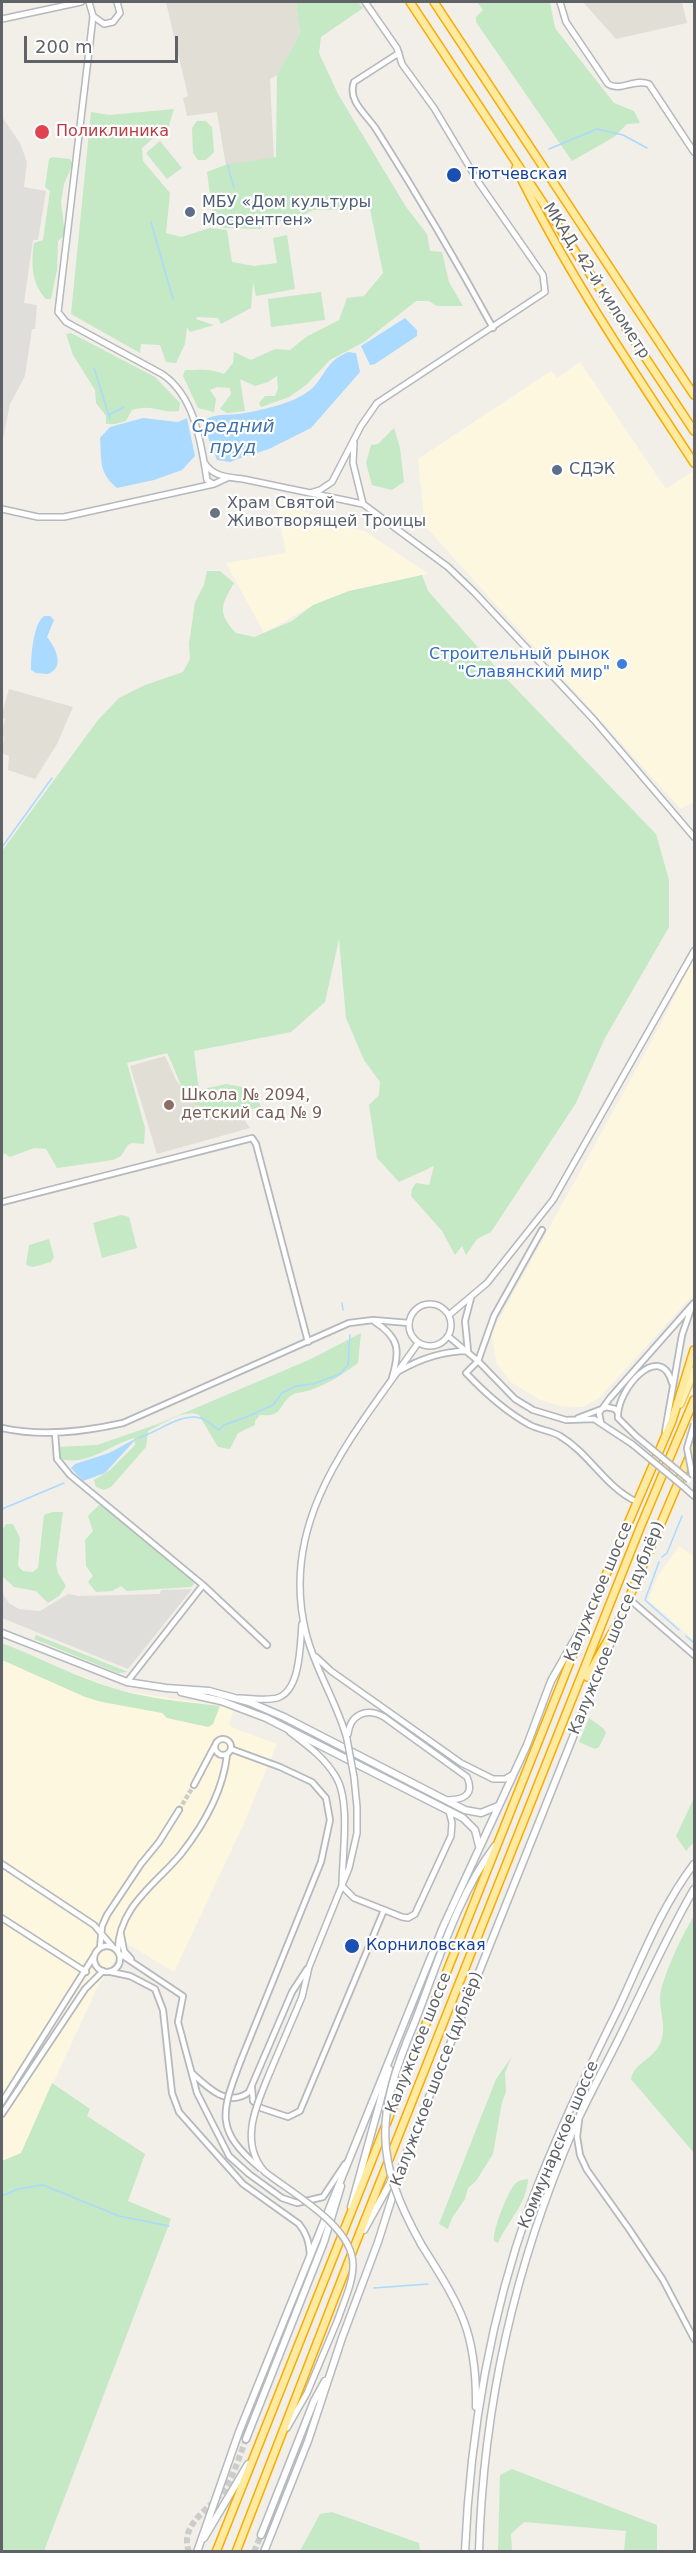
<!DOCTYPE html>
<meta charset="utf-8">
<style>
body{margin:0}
#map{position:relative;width:696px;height:2553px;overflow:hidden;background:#f1efe8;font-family:"DejaVu Sans",sans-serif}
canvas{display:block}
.frame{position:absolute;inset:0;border:3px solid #5f6368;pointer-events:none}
.scale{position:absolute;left:24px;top:36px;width:154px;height:27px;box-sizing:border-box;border:3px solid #5f6368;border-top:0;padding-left:8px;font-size:18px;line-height:21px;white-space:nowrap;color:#5f6368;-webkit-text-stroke:4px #fff;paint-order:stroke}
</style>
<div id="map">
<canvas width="696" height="2553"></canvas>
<div class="frame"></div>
<div class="scale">200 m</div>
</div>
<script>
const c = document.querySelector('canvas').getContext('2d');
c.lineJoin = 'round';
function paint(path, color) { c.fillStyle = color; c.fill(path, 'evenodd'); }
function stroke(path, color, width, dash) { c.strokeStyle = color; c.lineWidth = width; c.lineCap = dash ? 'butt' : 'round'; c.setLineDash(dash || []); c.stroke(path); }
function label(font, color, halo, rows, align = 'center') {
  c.font = font + ' "DejaVu Sans",sans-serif'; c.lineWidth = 4.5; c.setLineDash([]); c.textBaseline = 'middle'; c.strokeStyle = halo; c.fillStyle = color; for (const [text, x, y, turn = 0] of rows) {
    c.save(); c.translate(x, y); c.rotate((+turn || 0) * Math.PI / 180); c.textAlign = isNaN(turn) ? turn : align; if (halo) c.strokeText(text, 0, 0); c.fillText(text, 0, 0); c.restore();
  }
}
paint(new Path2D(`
 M580,362L666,489L693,471L694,473V802L681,809L425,526L418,459L551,371L557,378Z
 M274,493L326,523L365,531L428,574L349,591L313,605L264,633L226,563L286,553Z
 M694,957V1294L599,1398L583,1407L561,1406L540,1400L511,1382L497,1364L491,1334L660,1026Z
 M679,1546L694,1557V1640L648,1600L658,1576Z
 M2,1643L61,1670L77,1674L117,1690L220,1706L234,1710L229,1723L231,1727L277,1744L244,1823L174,1972L126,1943L97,1988L21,2153L2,2161Z`), '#fef7e0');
paint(new Path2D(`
 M2,117L20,143L27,162L24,187L46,191L38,240H33L24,303L37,305L35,329H32L25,376L10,404L2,443Z
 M192,1589L128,1669L2,1618V1593L9,1603L19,1609L40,1611L68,1594L79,1596L160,1594L161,1590Z`), '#e0deda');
paint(new Path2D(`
 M166,2H296L300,34L277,75L270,79L274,159L226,166L217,112L187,116L183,98L188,96Z
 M583,2H682L687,23L616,39Z
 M9,689L73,707L57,744L35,779L8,770L9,756L2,753L4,737L2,736V730L5,719L2,718V713Z
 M165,1056L176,1080L200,1108L224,1119L243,1118L250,1128L157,1154L130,1066Z`), '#e1ded6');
paint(new Path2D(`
 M296,2H358L363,8L321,37L319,53L338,94L406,207L427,234L430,251L442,252L449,282L463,306H437L429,301H416L364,342L330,360L306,385L289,397L261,407L259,403L265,396H275L278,389L277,376L268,382L255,386L240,379L245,411L227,413L220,409L231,394L230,388L217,387L210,390L216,399L214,412L198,408L183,376L185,370C201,370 209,368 224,374L233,363L234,352L251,360L275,349L290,350L306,337L339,320L347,298L364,296L383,273L370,209L313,210L296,219L268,223L261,229L223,228L213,216L207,172L225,165L276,157L277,75L300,34Z
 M477,2H550L555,28L614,103L634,111L640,123L627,124L614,137L572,161L476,22V17L483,10Z
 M174,109L166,135L158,134L142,148L143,161L170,193L166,233L181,237L210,228L227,230L232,262L254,266L277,263L273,238L287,235L295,289L256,296L253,283L251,308L221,324L218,318L197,317L196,319L214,325L190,332L187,327L185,344L176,363L166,362L160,345L141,344L140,353L71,314L91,112L109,115Z
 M197,121H206L212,127L214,152L206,160H198L193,153L192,128Z
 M160,141L182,168L167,179L146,153Z
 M52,157L70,159L73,164L64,184L61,202L65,235L58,241L57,270L51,299H46C31,283 31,263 34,243L43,240L50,191L45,187L49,159Z
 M321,292L325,320L271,327L268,299Z
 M71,333L155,377L180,403L179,411C162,414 152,403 132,410L126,421L115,424H106V416L96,403L95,390L73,355L66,334Z
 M394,428L400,448L404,482L392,490L372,485L366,463L371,445L378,444Z
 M207,571H220L234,583C221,605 217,613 236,633L254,637L292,621L313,605L349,591L422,575L428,591L501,673L656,834L669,880V927L605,1038L576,1103L491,1232L477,1239L466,1255L462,1246L455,1255L442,1231L411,1196L412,1189L416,1183L429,1185L434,1166L399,1182L377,1158L369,1105L379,1095L380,1082L364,1060L346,1018L339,939L325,1002L291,1032L194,1051L199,1090L226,1084L254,1089L261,1107C243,1111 202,1116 190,1099C179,1086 175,1068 167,1053L127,1063L145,1128L144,1144L132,1143L128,1145L121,1156L113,1160L57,1168L46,1149L34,1148L10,1157L4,1153L2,1158V851L98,720L119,698L145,685L183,672L190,659L189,644L195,602L204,585Z
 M121,1215L129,1217L137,1248L102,1258L93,1223Z
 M49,1239L54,1257L51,1262L33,1267L26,1265L29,1245Z
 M361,1333L358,1363C343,1374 330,1383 313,1389C307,1392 299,1392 294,1394C278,1402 285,1418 260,1415L255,1421V1425L238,1433L230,1449L218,1447L199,1415C184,1408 162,1425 148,1431L146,1447L111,1487L104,1490L96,1487L94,1480L109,1471L135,1445L134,1438C110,1445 87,1466 61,1459L57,1447L97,1445L158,1424L311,1359Z
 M99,1505L103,1506L192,1580L194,1584L191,1587L127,1591L121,1586L112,1591L96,1592L88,1582L93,1576L86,1566L85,1540L93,1531L88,1516Z
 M52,1512H63L56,1565L58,1573L66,1586L59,1596L48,1603L36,1591L14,1587L2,1576V1530L6,1524H13L20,1538L18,1566L23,1571L33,1572L38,1568L44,1515Z
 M36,1635L128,1672L118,1673L34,1639Z
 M2,1643C40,1658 76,1677 116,1689C149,1699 186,1702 220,1706L213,1724L208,1727L167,1718L162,1713L102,1702L85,1697L2,1660Z
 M589,1718L604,1729L606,1733L599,1747L595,1749L579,1742Z
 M694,1798V1842L686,1851L676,1836Z
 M694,1916V2153L631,2079C634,2063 652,2060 660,2044C667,2028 660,2014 660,1998C660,1981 684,1931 694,1916Z
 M511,2058L505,2073L506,2092L502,2102L493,2154L476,2181L468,2188L465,2199L452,2218L448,2229L439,2224L496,2079Z
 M52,2083L90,2109L87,2116L145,2154L128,2201L171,2219L44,2551H2V2198L3,2197L2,2161L21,2153Z
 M528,2179C527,2204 507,2222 498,2243L494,2241C492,2231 508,2191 515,2184C518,2180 523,2180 528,2179Z
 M512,2469L657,2525V2551H624L626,2531L524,2522L511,2534L512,2551H498L500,2475Z
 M332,2512L419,2543L420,2551H300L320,2514Z`), '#c5e8c5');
paint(new Path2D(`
 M405,318L417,330V336L375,364L370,365L361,346Z
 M348,352L356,353L360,372L311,428L269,449L241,458L230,462L217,460L206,432L205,421L208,418C220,413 233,416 245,413C262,410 292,403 306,393C325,381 322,363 348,352Z
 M143,418L178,422L187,418L195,456L182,470L154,480L117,488C98,472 102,461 100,438L110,427Z
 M44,616H50L54,620L47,637C55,647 66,667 48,674L36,673L31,670C31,656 33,624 44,616Z
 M137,1438L105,1473L83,1481L71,1468L75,1464L109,1453Z`), '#aadaff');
stroke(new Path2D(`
 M549,149L597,129L623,135L647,148
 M228,165L229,169
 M229,171L234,188
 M151,222L173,299
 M94,368L110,419
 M109,415L124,407
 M2,847L52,778
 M342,1303L343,1310
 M138,1438C157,1433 184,1410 203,1419C210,1422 214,1427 219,1430L224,1425L249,1416L273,1405L282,1393L296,1386L313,1384L340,1374L348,1365L350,1335
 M2,1509L64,1483
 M662,1557L667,1553L682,1516
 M659,1562L645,1600L679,1630
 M686,1636L694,1643
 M2,2196L18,2189L43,2185L119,2216L169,2226
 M374,2288L428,2284`), '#aadaff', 1.5);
stroke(new Path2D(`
 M179,1810L194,1785`), '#ccccc8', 4.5, [4.5, 2]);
stroke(new Path2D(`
 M189,2552C178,2522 214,2508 226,2487C235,2472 240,2455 246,2439
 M254,2552L261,2535`), '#ccccc8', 6, [6, 3]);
const minor = new Path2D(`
 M399,53L354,82C347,101 367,115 376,129C417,194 456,260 493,328
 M2,1202L252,1138L256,1144L308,1342
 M542,1230L494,1316L478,1361L466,1373C485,1393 506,1412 530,1425C540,1430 552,1431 560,1436C590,1454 605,1487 637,1502
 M375,1322C400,1338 400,1351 392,1378
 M448,1336L478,1361L515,1399L533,1410L566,1420L594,1419L632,1444
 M468,1351L465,1321L471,1298
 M399,1371C420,1359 443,1351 468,1351
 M578,1418L607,1407L615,1409L618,1413
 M601,1423L599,1413L610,1398L694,1303
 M2,1428C42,1437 83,1432 123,1423L349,1323L373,1320L409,1323
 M665,1432L682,1335L691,1309
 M55,1433L57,1459L70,1475L203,1585L267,1645
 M636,1436L618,1418C616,1389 661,1340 672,1383
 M685,1488L694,1496
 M628,1598L694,1655
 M127,1682L203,1585
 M215 1747a8 8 0 1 1 16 0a8 8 0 1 1-16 0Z
 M231,1749L280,1767L312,1782L326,1798L330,1820L321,1862L241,2060
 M194,1785L214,1747
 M2,1864L94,1925L112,1946
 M2,1918L86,1972
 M121,1935L124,1951L131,1959
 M94 1959a13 13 0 1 1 26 0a13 13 0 1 1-26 0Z
 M100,1948L102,1926L107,1915L141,1864L159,1842L179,1810
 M118,1951C118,1907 156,1884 181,1854C203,1826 223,1791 227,1755
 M120,1954L183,1996L178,2022L197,2093L229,2156L249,2174L282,2198L297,2203L323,2197L345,2164
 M111,1972L130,1976L155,1989L163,2010L172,2093L179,2112L243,2184L299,2224C307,2234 309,2242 310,2255
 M193,2074C208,2088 228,2108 249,2092L292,1992L307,1969
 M252,2088L253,2101L261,2108L288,2117L300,2111L384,1910
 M2,2102L94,1956
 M2,2114L85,1989L103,1971
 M579,2120L577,2137L580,2155L587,2170L629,2229L663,2280L694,2339`);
const tertiary = new Path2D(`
 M89,2L93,16L91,34L58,312L66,322L162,374C195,396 201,443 207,480L213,484
 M560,2L566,22L608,84C620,92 635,78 649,84L694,152
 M93,16L104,24L113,22L120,13L117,2
 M2,19L81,2
 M354,443L353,463L363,504
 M204,462C213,477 227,477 243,479L363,504L448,567L474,592L594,720L694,837
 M310,493L320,490L332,482L361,426L377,403L545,292L543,275L479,183L434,108L402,64L397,48L365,2
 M2,509L38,517H64L214,484L227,478
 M409 1325a21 21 0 1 1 42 0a21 21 0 1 1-42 0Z
 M449,1315L487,1283L553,1200L694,951
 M316,1657L331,1671L461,1763L493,1779H505L512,1775
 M239,1698C251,1698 266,1701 277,1698C301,1691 300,1644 302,1624
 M290,1732C307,1745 325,1758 336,1777C351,1802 342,1856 342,1886L354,1898L402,1917L408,1918L415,1914L451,1836L452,1823L449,1811
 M348,1734C350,1715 366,1707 384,1717L467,1777C475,1795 463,1800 447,1800
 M347,1739C337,1702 315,1670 306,1633C277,1517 357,1431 418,1343
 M270,2072L302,1997L309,1967L349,1868L357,1833V1807L354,1777
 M287,2428L307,2393L338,2319`);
const secondary = new Path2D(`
 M2,1633L127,1682L166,1688L209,1691L249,1702L284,1717L465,1810L481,1813L498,1806
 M181,1692L221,1701L266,1718L463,1818L475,1830L479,1846
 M414,2024C437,1966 457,1896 495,1846
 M351,2207L389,2069
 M364,2230L394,2176
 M421,2244C460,2306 477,2331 476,2407
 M246,2439L324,2242L341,2186
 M261,2535L314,2401L325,2381
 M204,2538L248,2464
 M197,2552L239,2432L443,1927L527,1745L551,1681L579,1632
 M264,2552L308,2441L342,2338L378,2242L405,2157L613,1637
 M465,2552C470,2435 490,2318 529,2208C554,2140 586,2074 618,2009C641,1960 661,1907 694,1864
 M479,2552C483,2406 516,2262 574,2128C589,2095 607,2063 623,2030C646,1983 668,1934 694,1889`);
const primary = new Path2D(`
 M680,1404L694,1371`);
const trunk = new Path2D(`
 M410,2L694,431
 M434,2L694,395
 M516,168C566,271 631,367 694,463
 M587,1677L620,1619L694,1446
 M216,2552L587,1619L672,1421L694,1350
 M236,2552L355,2245L640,1528L694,1400`);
stroke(minor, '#b5b8bc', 8);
stroke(tertiary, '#b5b8bc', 8);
stroke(secondary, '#b6babf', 9);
stroke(primary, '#f2c960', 10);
stroke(trunk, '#f9ab00', 10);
stroke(minor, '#fff', 4.5);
stroke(tertiary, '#fff', 5);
stroke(secondary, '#fff', 6);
stroke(primary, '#fff2af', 7);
stroke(trunk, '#feeaa1', 7);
const minorBridge = new Path2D(`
 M636,1436L689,1480
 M632,1444L685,1488
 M692,1474L687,1448L694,1424
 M241,2060C221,2113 214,2130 261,2169`);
const tertiaryBridge = new Path2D(`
 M347,1739L354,1777
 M270,2072C257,2104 238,2142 265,2172C293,2194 353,2226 353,2265C353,2283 344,2301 338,2319`);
const secondaryBridge = new Path2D(`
 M414,2024C376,2114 373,2158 421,2244`);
stroke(minorBridge, '#b5b8bc', 8, []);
stroke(tertiaryBridge, '#b5b8bc', 8, []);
stroke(secondaryBridge, '#b6babf', 9, []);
stroke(minorBridge, '#fff', 4.5);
stroke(tertiaryBridge, '#fff', 5);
stroke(secondaryBridge, '#fff', 6);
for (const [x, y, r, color] of [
 [42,132,8,"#e0444e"],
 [454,175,8,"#1a4fb4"],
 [190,212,6,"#5c6f8a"],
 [557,470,6,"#5c6f8a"],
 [215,513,6,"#6b7280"],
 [622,664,6,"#3f7fe0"],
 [169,1105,6,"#8d6e63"],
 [352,1946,8,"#1a4fb4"]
]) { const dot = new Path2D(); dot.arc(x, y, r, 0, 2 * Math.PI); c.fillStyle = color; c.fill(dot); stroke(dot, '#fff', 2); }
label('16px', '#be3a42', '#fff', [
 ["Поликлиника",56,132]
], 'left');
label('16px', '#164399', '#fff', [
 ["Тютчевская",468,175],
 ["Корниловская",366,1946]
], 'left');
label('16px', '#4e5e75', '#fff', [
 ["МБУ «Дом культуры",202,203],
 ["Мосрентген»",202,221],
 ["СДЭК",569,470]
], 'left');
label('16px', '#5f6368', '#fff', [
 ["МКАД, 42-й километр",596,281,57],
 ["Калужское шоссе",599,1592,-67],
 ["Калужское шоссе (дублёр)",617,1628,-68],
 ["Калужское шоссе",419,2043,-68],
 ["Калужское шоссе (дублёр)",437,2079,-69],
 ["Коммунарское шоссе",559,2145,-67]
]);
label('16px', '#5b616d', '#fff', [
 ["Храм Святой",227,504],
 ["Животворящей Троицы",227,522]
], 'left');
label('16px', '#366cbe', '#fff', [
 ["Строительный рынок",610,655],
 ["\"Славянский мир\"",610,673]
], 'right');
label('16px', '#785e54', '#fff', [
 ["Школа № 2094,",181,1096],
 ["детский сад № 9",181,1114]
], 'left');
label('italic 18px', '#4174aa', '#fff', [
 ["Средний",233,427],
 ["пруд",233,448]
]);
</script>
